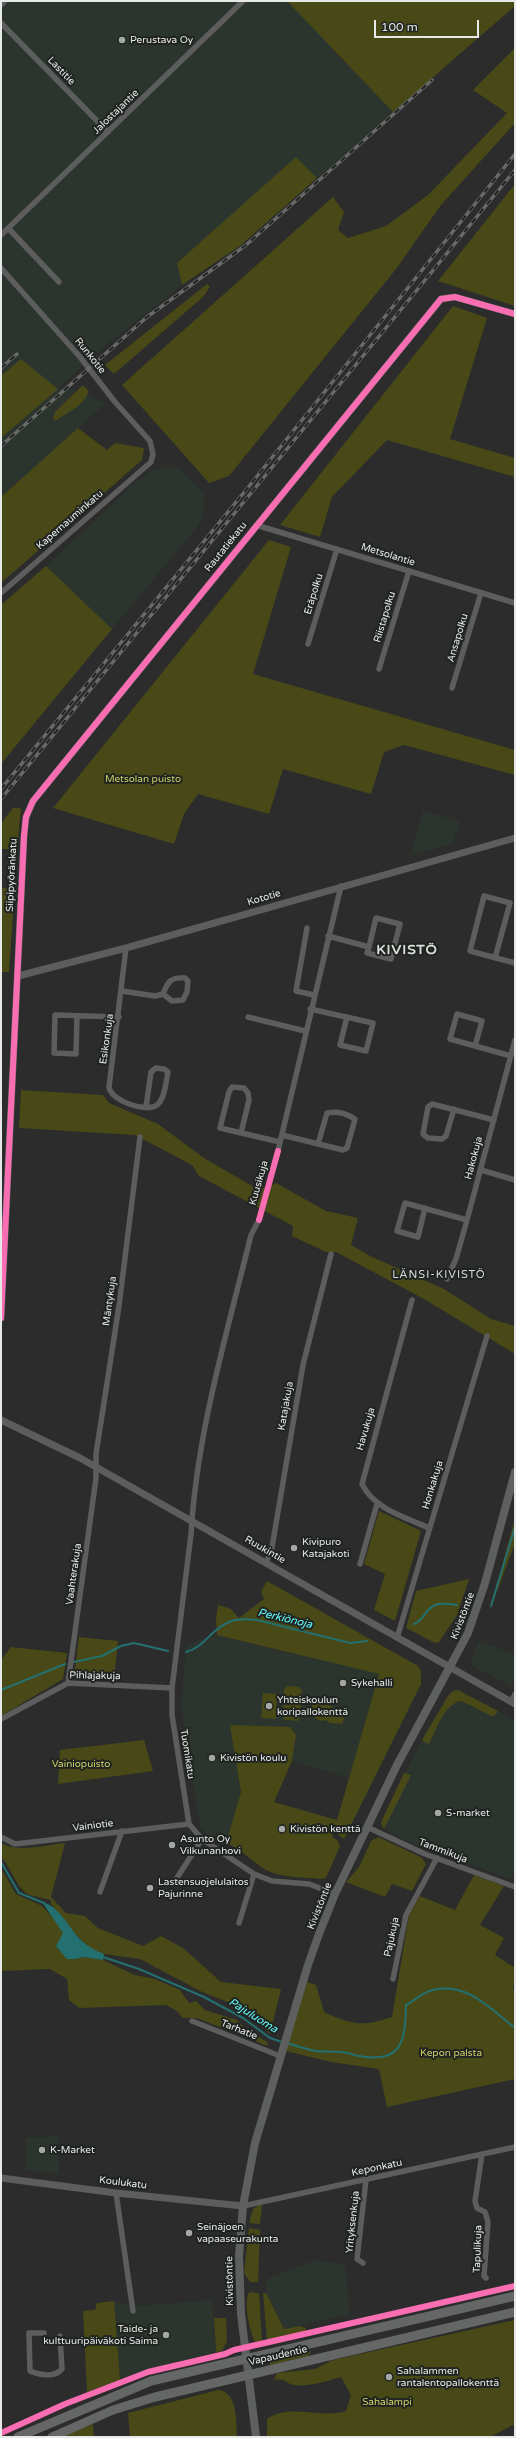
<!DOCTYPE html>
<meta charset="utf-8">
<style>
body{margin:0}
#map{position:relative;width:516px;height:2438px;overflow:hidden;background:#2b2c2b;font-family:"Varela Round",sans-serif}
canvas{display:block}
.frame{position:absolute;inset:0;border:2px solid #e6e9e7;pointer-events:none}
.scale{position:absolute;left:374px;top:20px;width:105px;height:18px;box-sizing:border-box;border:2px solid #e6e9e7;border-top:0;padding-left:5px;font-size:12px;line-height:14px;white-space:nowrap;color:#e6e9e7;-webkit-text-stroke:3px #202421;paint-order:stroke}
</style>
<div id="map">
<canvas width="516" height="2438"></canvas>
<div class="frame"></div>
<div class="scale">100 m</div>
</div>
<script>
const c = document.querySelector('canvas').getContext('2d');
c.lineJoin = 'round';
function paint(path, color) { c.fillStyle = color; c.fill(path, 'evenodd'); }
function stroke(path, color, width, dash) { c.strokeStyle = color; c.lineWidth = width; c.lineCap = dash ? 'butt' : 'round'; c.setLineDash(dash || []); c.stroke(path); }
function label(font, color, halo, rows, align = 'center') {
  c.font = font + ' "Varela Round",sans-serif'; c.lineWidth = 4; c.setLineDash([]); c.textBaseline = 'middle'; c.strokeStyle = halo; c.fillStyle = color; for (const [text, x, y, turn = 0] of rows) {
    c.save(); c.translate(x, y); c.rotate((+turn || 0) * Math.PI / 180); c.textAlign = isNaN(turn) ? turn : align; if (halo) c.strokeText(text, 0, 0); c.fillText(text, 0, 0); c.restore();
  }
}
paint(new Path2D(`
 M1,1H287L393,112L241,245L182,285L99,351L59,388L78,390L105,404L1,497Z
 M167,466L179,468L204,494V512L198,526L112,629L46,566L136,482L154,469Z
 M423,811L460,821L453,844L410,856Z
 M217,1635L379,1674L350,1778L292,1761L296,1735L230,1725L241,1792L226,1843L213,1841L200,1827L181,1706L186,1647L199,1640Z
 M479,1641L515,1655V1678L512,1687L472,1666L471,1660Z
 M458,1690L515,1721V1872L511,1879L426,1850L384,1829L381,1824L385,1813L422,1740L448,1696L453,1691Z
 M58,2136L59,2174L26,2170V2138Z
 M315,2260L345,2264L350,2314L284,2329L266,2293V2279Z
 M212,2300L216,2352L147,2370L120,2380L114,2301L133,2306Z`), '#2c342e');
paint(new Path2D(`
 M287,1H515V6L393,112Z
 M515,48V123L441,205L396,269L229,476L209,483L122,385L333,197L344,212L338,230L348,238L386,226L428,195L507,113L473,90Z
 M296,157L317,178L241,245L182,285L177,263Z
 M515,184V306L438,281Z
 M207,284L210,287L203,297L114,374L105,365Z
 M453,306L487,318L450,439L515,458V477L387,440L332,497L320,537L280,525Z
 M21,359L58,389L1,438V376Z
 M83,385L89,391L85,399L77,407L55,421L53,417L56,411Z
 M78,428L107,450L115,443L144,448L142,460L1,583V497Z
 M269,540L291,547L253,674L515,750V775L404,745L384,752L371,794L283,769L269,814L198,794L184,814L174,844L53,808Z
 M46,566L112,629L1,764V605Z
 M13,808H21L17,849H1V823Z
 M1,888H15L9,972H1Z
 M21,1090L103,1095L109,1103L158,1124L204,1158L259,1190L276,1183L326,1211L358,1218L351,1245L372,1257L444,1289L491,1319L515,1326V1354L424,1299L336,1252H326L292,1236L293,1226L199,1176L192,1165L135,1135L19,1128Z
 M379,1511L421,1531L395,1621L374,1610L385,1574L364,1564Z
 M515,1518V1543L489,1613Z
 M469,1579L457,1615L439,1642L435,1643L406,1628L416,1591Z
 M267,1581L418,1666L421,1671V1684L344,1839L336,1833V1824L332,1837L337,1840L340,1846L326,1878L321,1879C304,1877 281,1878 266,1870C252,1862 241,1848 226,1843L241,1792L230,1725L290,1727L296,1735L292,1761L274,1802L337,1820L379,1674L217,1635L216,1619L218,1605L231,1609L239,1618L264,1599L261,1592Z
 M79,1637L118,1641L114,1679L74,1677Z
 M11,1647L67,1653L63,1679L1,1716V1660Z
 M288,1686L298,1687L302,1690L300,1717L298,1721L286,1720L283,1718L284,1689Z
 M458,1690L498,1711L494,1716H491L462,1701C445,1702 436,1730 429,1744L424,1742L422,1740L448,1696L453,1691Z
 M263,1693L277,1694L276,1719L261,1718Z
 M312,1701C325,1701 338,1709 344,1719L342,1724L330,1723L326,1720L320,1721L312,1716Z
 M144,1740L153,1771L58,1784L60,1750Z
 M404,1773L411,1775L384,1829L381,1824L382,1820Z
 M378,1837L421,1857L426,1864L412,1891L392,1884L385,1897L346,1882L359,1867L371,1841Z
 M1,1843C18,1853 46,1845 65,1843L51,1897L66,1913L85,1916L98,1928L143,1946L161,1936L183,1948L221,1982L281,1989L270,2034L245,2009L200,1991L140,1959L104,1954L90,1948L71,1930L51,1904V1900C44,1898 36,1897 29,1895C16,1888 11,1867 1,1857Z
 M1,1868L16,1894L42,1906L56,1921L63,1933V1937L58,1942L76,1959L83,1957L103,1960L135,1975L155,1979L180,1990L189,2003L196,2001L205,2010L237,2020L248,2032L268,2042L267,2046L197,2018H183L177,2011L166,2005L79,2008L69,2000L67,1979L50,1969L1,1971Z
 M474,1875L504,1886L480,1925L504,1938L495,1955L515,1968L513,1989L515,1991V2079L387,2107L379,2069L331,2062L286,2051L307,1982L316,1985L324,2012C353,2025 362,2027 392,2017L409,1915L420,1896L455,1910Z
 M259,2205H262L260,2224L249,2223L253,2209Z
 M249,2228L260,2230L258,2282H250L244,2273Z
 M250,2292L259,2293L262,2341L256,2343C250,2335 242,2298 250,2292Z
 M263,2293H266L284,2329L300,2326L306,2328L305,2333L270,2341L267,2339Z
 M114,2301L120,2380L87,2392L83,2311L95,2310L97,2303Z
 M214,2318H226L227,2341L222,2351L216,2352Z
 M515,2320V2424L490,2437H267V2419C290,2403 320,2419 346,2411L351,2395L341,2377C327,2381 309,2387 294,2385C285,2383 285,2378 274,2380L277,2373L315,2369L333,2360Z
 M311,2351L308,2356L270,2365L269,2361Z
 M218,2390C238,2391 236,2422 237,2437H130L128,2413Z
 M93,2424L94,2437H62Z`), '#484917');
paint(new Path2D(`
 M42,1902C60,1906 69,1929 82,1941C89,1947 96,1951 104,1954L103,1960L83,1957L76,1959H67L56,1946L63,1933Z`), '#247070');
stroke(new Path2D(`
 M491,1606L515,1527
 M414,1624C424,1620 427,1606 438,1604C444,1603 451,1604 457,1605
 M186,1652C205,1647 211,1629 229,1622C237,1618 248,1619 257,1620L350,1643L367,1641
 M74,1662L102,1656L121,1646L134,1643L168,1651
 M1,1690L65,1664
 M1,1862L19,1893L44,1903
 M103,1957L139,1969L204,1997L243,2018L270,2038L282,2042
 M287,2043C296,2046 306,2049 316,2051C324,2052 333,2051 341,2052C347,2052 353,2055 359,2056C403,2064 405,2040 406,2005C415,2001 422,1992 433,1990C468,1982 490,2009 515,2028`), '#247070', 2);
stroke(new Path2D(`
 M1,23L108,132
 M8,228L59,282
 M1,235L243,1
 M1,268L80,357L115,402L150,441L153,454L151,462L1,593
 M256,525L515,603
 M308,644L337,549
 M379,669L409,571
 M452,688L481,593
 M307,928L296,991L314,995
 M328,936L369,947L367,953L391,959L400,924L376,918L369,947
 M126,948L109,1087C111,1101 146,1113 157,1105C165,1099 166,1081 168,1072L164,1069L156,1068L151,1072L146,1107
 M495,958L510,903L484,896L470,951L515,963
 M122,991L155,996L163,994L172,1001L183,1000L187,992L188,981L185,978C171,977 168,981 163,994
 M310,1009L373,1023L366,1051L340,1045L347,1017
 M77,1016L76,1054L54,1053L55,1015L119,1017
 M248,1017L305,1031
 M475,1046L482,1021L457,1014L450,1039L511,1056
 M454,1109L446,1136L442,1139L428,1138L423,1134L428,1107L432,1104L494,1120
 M241,1133L249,1100L248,1093L244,1088L232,1087L229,1092L220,1128L280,1142
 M282,1135L343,1150L347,1148L355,1119C345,1113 338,1111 327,1113L318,1144
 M278,1151L341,886
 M481,1170L515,1180
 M425,1208L418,1237L397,1231L405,1203L467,1220
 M259,1220L251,1235C227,1333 197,1432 191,1534L172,1688V1715L189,1824L202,1839L254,1874L272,1881L309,1884L335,1894
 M447,1279L456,1259L467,1220L515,1040
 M412,1300L362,1484C374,1509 405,1517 429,1528
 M266,1562L271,1553L303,1365L331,1254
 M360,1564L377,1504
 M397,1638L487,1336
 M68,1683L96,1478V1454L119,1306L140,1137
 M511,1702L515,1694
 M1,1719L68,1683L172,1688
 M367,1827L425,1854L515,1887
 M1,1837L15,1844L189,1824
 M173,1884L202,1839
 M100,1892L122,1831
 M239,1923L254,1874
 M393,1979L406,1915L437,1858
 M192,2021L280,2056
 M482,2154L475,2201L477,2208L485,2212L488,2222L484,2276L486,2278
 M116,2193L133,2311
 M243,2206L515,2147
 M363,2263L357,2259L366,2180
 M44,2333H29L30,2371C39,2375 55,2378 62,2369L60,2336`), '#5d5d5d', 5.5);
stroke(new Path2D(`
 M1,4L4,1
 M18,976L126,948L515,838
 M1,1318L24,836L26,817L33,801L441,299L455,297L515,314
 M1,1420L80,1458L515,1704
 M1,2178L116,2193L243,2206`), '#5d5d5d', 7);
stroke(new Path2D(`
 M256,2437L241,2314L239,2256L243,2206L255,2143L308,1965L319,1934L335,1894L397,1765L468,1633L485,1583L515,1472`), '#5e5f5f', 8);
stroke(new Path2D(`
 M18,2437L151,2381L515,2296
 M52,2437L113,2410L155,2397L515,2312`), '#656666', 9);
const rail = new Path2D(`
 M1,368L17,354
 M1,446L147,317L246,245L432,80
 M1,789L246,490L515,154
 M1,799L515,170`);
stroke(rail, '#686968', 3.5);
stroke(rail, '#202421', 2, [6]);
stroke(new Path2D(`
 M259,1220L278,1151
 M1,1318L24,836L26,817L33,801L441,299L455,297L515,314
 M1,2433L65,2404L148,2372L225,2354L234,2350L515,2286`), '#f96db3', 6);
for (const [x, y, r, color] of [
 [122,40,4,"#a5a7a5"],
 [294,1548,4,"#a5a7a5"],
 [343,1683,4,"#a5a7a5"],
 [269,1706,4,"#a5a7a5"],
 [212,1758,4,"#a5a7a5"],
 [438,1813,4,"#a5a7a5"],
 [282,1829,4,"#a5a7a5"],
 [172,1845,4,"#a5a7a5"],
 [150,1888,4,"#a5a7a5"],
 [42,2150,4,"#a5a7a5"],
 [189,2233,4,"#a5a7a5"],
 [166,2335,4,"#a5a7a5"],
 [389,2377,4,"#a5a7a5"]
]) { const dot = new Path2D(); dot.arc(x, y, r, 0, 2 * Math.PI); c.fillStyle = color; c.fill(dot); stroke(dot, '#202421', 1.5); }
label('10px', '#e6e9e7', '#202421', [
 ["Perustava Oy",130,40],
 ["Kivipuro",302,1542],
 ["Katajakoti",302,1554],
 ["Sykehalli",351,1683],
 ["Yhteiskoulun",277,1700],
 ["koripallokenttä",277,1712],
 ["Kivistön koulu",220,1758],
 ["S-market",446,1813],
 ["Kivistön kenttä",290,1829],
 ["Asunto Oy",180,1839],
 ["Vilkunanhovi",180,1851],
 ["Lastensuojelulaitos",158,1882],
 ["Pajurinne",158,1894],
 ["K-Market",50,2150],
 ["Seinäjoen",197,2227],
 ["vapaaseurakunta",197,2239],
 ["Taide- ja",158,2329,"right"],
 ["kulttuuripäiväkoti Saima",158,2341,"right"],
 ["Sahalammen",397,2371],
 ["rantalentopallokenttä",397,2383]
], 'left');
label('10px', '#e6e9e7', '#202421', [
 ["Lastitie",61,71,46],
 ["Jalostajantie",116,112,-44],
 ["Runkotie",90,356,51],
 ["Kapernauminkatu",70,520,-41],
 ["Rautatiekatu",226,547,-51],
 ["Metsolantie",388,555,17],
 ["Eräpolku",314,594,-73],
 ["Riistapolku",385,617,-73],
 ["Ansapolku",458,638,-73],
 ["Siipipyöränkatu",12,875,-87],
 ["Kototie",264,898,-16],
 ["Esikonkuja",107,1039,-82],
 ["Hakokuja",474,1158,-75],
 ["Kuusikuja",259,1183,-74],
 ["Mäntykuja",110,1301,-82],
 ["Katajakuja",286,1406,-80],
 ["Havukuja",366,1429,-74],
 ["Honkakuja",433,1485,-73],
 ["Ruukintie",265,1550,30],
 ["Vaahterakuja",74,1574,-82],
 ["Kivistöntie",463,1616,-69],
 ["Pihlajakuja",95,1676,1],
 ["Tuomikatu",187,1754,81],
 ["Vainiotie",93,1826,-7],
 ["Tammikuja",443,1851,21],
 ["Kivistöntie",320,1906,-68],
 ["Pajukuja",392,1937,-78],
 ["Tarhatie",239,2030,22],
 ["Keponkatu",377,2168,-12],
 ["Koulukatu",123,2183,7],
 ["Yrityksenkuja",353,2222,-84],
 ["Tapulikuja",478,2249,-88],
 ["Kivistöntie",230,2281,-91],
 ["Vapaudentie",278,2356,-13]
]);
label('10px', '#d0d169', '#202421', [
 ["Metsolan puisto",143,779],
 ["Vainiopuisto",81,1764],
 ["Kepon palsta",451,2053],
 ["Sahalampi",387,2402]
]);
c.letterSpacing = '1px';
label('11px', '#d9deda', '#202421', [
 ["LÄNSI-KIVISTÖ",439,1275]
]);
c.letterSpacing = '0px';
label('italic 11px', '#62f9fa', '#202421', [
 ["Perkiönoja",285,1619,13],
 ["Pajuluoma",253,2016,32]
]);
c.letterSpacing = '1px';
label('bold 14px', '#d9deda', '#202421', [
 ["KIVISTÖ",407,950]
]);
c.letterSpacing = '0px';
</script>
